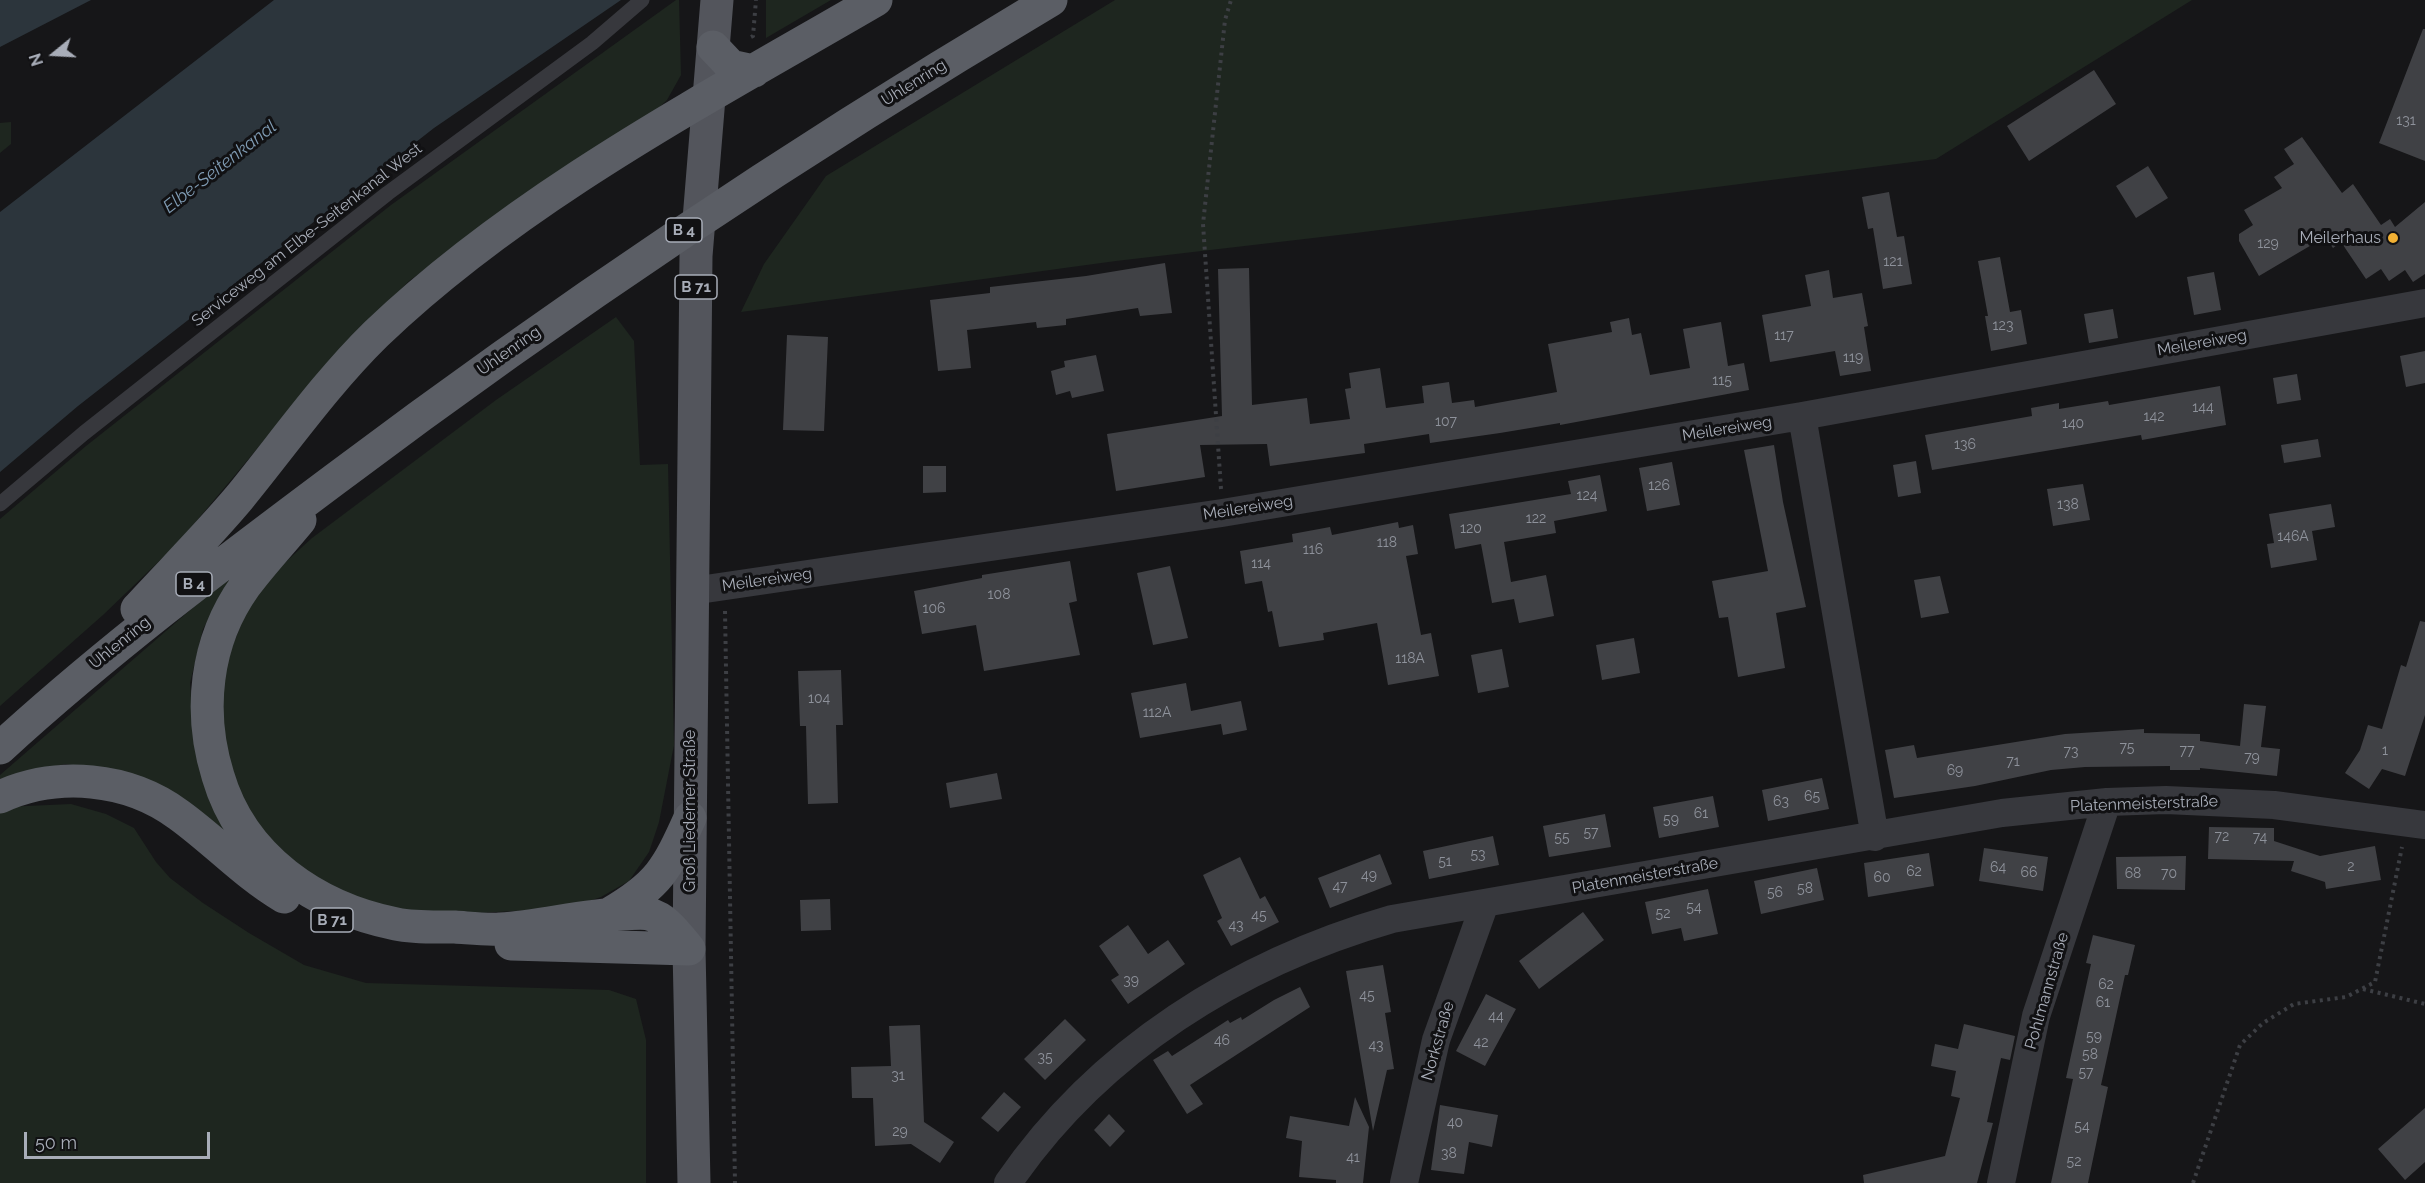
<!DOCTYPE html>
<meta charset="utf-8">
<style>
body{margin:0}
#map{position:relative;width:2425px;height:1183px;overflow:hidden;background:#161618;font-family:Raleway,sans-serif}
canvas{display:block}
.north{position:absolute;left:24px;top:24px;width:60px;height:60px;-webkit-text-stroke:4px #111113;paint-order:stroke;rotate:252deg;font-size:16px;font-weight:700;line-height:24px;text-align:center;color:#a8adb8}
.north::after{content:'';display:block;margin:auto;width:21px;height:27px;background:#a8adb8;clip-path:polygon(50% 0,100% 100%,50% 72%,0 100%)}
.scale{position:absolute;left:24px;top:1132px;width:186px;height:27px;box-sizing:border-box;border:3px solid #a8adb8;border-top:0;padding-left:8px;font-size:18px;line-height:21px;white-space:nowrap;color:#a8adb8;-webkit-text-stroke:4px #111113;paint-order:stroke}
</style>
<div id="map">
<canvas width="2425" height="1183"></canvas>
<div class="north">N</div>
<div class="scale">50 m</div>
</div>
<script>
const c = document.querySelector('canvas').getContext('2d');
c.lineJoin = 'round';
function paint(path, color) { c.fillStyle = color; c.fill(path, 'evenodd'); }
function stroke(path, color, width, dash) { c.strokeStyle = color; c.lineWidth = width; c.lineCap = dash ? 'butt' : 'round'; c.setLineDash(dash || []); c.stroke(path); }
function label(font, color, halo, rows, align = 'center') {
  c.font = font + ' Raleway,sans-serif'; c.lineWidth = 6; c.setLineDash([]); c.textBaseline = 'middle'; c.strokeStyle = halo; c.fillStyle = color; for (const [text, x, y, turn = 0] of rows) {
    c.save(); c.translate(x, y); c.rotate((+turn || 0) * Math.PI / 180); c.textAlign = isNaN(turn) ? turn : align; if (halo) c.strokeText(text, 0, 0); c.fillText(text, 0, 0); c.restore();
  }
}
paint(new Path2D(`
 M676,0H679L681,75L667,100L642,124L543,183L409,281L340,350L178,543L103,615L0,706V519L86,446L391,205Z
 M766,0H831L766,38Z
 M1115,0H2192L1936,159L1356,233L1116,261L741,312L764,264L826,176Z
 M11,122V144L0,153V123Z
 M616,317L634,341L640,465L668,464L674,745L659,822L649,852L629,881L601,897L569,908L460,914L392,913L295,869L269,843L237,793L220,743L221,686L232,647L250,603L279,568L312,538L496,400Z
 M234,572L203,629L190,683L194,739L244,850L117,772L65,764L0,779V775Z
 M71,804L106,814L134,828L156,862L170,878L203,903L249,933L304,965L366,983L609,990L636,999L646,1040V1183H0V809L5,807Z`), '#1e261f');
paint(new Path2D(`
 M0,0H91L0,47Z
 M274,0H621L434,128L78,406L0,472V212Z`), '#2c353c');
paint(new Path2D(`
 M2423,29H2425V161L2379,143Z
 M2094,70L2116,104L2029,161L2007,126Z
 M2302,137L2342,193L2353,184L2381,225L2390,219L2395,227L2425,202V274L2413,282L2405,270L2389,281L2381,269L2366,279L2341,242L2333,248L2325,237L2259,276L2239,241V234L2253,225L2244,210L2282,188L2274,177L2294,164L2284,149Z
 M2148,166L2168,198L2136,218L2116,186Z
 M1889,192L1897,237L1904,236L1912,284L1883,289L1873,228L1868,229L1862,197Z
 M2000,257L2010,312L2021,310L2027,344L1991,351L1985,316H1988L1978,261Z
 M1165,263L1172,313L1140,316L1138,308L1066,319V325L1037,328L1036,322L967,330L971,368L938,371L930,300L990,293V287L1086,276Z
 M1249,268L1252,405L1307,398L1310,424L1350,419L1345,389L1351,388L1349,373L1380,368L1386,408L1424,403L1422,386L1449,382L1452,403L1474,400L1475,407L1557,392L1548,344L1612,332L1610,322L1629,318L1632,335L1641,333L1650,375L1690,368L1683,329L1721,322L1728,366L1744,363L1749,390L1560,425V423L1500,433L1430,443L1429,434L1364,444L1365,453L1270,466L1267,444L1200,445L1205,477L1116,491L1107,434L1222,416L1218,269Z
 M1829,270L1833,298L1862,293L1868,326L1864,327L1871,371L1840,376L1835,351L1770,362L1762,315L1811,306L1805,275Z
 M2214,272L2221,310L2194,315L2187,277Z
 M2113,309L2118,338L2089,343L2084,314Z
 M787,335L828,337L824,431L783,430Z
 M2425,351V383L2406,387L2400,356Z
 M1096,355L1104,391L1072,398L1070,391L1056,395L1051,371L1065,367L1064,361Z
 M2297,374L2301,400L2277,404L2273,378Z
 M2220,386L2226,425L2142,440L2141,435L1932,470L1925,435L2032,416L2031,408L2059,403V409L2108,401L2109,405Z
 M2318,439L2321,457L2284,463L2281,445Z
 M1774,445L1783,502L1806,607L1776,613L1785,668L1738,677L1728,617L1719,618L1712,581L1768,571L1744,450Z
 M1916,461L1921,493L1898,497L1893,465Z
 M1672,462L1680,505L1647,511L1639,468Z
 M923,466H946V492L923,493Z
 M1600,475L1607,511L1554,521L1556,533L1504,542L1511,582L1546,575L1554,616L1519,623L1514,599L1492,603L1481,544L1455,549L1449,514L1571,494L1568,481Z
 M2083,484L2090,520L2053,526L2047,489Z
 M2331,504L2335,527L2312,531L2317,560L2271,568L2267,544L2274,543L2269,514Z
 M1398,522L1399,528L1413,525L1418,554L1406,556L1421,635L1431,633L1439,676L1388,685L1377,623L1323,633L1324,640L1279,647L1272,611L1268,612L1262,581L1245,584L1240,551L1293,542L1292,534L1330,527L1332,535Z
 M1070,561L1077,601L1069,603L1080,655L984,671L976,625L922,634L914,591L982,578V575Z
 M1170,566L1188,638L1153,645L1137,573Z
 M1940,576L1949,613L1921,618L1914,580Z
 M2420,621L2425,622V715L2405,776L2382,769L2369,789L2345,773L2360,750L2368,725L2382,729L2401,665L2406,667Z
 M1634,638L1640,673L1602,680L1596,645Z
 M1502,649L1509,687L1478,693L1471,655Z
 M841,670L843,725H836L838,803L808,804L806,726H800L798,671Z
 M1186,683L1191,711L1241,701L1247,730L1223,735L1221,724L1140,738L1131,693Z
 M2244,704L2266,706L2261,747L2280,749L2277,776L2200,768V770H2170V766L2085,767L2051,770L1975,786L1894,798L1885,750L1914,745L1917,758L2065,734L2144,729V733L2200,734V741L2240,746Z
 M997,773L1002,799L950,808L946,783Z
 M1822,778L1829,809L1768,821L1762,790Z
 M1713,796L1719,827L1659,838L1653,807Z
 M1605,814L1611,847L1549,857L1543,826Z
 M2209,827L2274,828V841L2320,856L2375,846L2381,880L2326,889L2325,882L2291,871L2294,861L2208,859Z
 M1493,836L1499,865L1429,879L1423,851Z
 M1984,848L2048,857L2043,891L1979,881Z
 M1929,853L1934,886L1868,897L1864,863Z
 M1380,854L1392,884L1330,908L1318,878Z
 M2186,856L2185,890L2117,889L2116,857Z
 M1240,857L1260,899L1265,896L1279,922L1231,946L1217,921L1222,918L1203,875Z
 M1817,868L1824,900L1761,914L1754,881Z
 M1708,889L1718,934L1684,941L1681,928L1652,934L1645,902Z
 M830,899L831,930L801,931L800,900Z
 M1583,912L1604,940L1539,989L1519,961Z
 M1128,925L1148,954L1168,940L1185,964L1128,1004L1111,980L1119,975L1099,946Z
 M2093,935L2135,945L2128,975H2125L2101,1085L2108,1087L2088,1183H2051L2073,1079L2066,1078L2091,964L2086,963Z
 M1383,965L1391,1012L1385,1013L1394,1069L1387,1070L1373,1131L1346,971Z
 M1300,987L1310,1007L1190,1085L1203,1104L1187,1114L1153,1060L1168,1051L1172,1056L1228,1020L1230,1023L1241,1017L1242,1020L1274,1000Z
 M1486,994L1516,1009L1485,1066L1456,1051Z
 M1065,1019L1086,1040L1045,1080L1024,1059Z
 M1964,1024L2015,1036L2010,1060L2001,1058L1987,1122L1993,1123L1977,1183H1864L1863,1175L1945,1156L1960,1098L1951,1096L1956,1071L1931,1066L1935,1044L1958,1049Z
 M920,1025L924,1122L954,1142L940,1163L911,1144L875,1146L873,1098H852L851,1067L891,1066L889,1026Z
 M1004,1092L1021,1107L998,1132L981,1118Z
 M1355,1097L1369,1127L1363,1183H1336V1180L1299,1177L1302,1141L1286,1138L1290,1116L1349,1126Z
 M1440,1105L1498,1115L1492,1147L1469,1142L1464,1174L1431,1170Z
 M2425,1108V1162L2405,1180L2378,1149Z
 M1109,1114L1125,1131L1110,1147L1094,1130Z`), '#404145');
stroke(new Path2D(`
 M751,37L753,36L756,0
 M1221,489L1203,224L1225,20L1231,0
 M725,611L735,1183
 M2363,989L2425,1004
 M2193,1183L2240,1045L2263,1023L2294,1004L2346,997L2375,982L2402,847`), '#3d3f44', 4, [3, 4.5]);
stroke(new Path2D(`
 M0,504L84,433L388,193L592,43L642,0`), '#37383d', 15);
stroke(new Path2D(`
 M1802,416L1875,837
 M692,591L1222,513L1802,416L2425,303
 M1008,1183C1099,1050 1239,963 1392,919L2002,813L2107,802L2166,800L2274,805L2425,825
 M1404,1183L1436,1040L1485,903
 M2001,1183L2036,1016L2107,802`), '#37383d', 28);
stroke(new Path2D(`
 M694,1183L689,949L696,256L717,0`), '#53555c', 33);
stroke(new Path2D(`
 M713,47L731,66L754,71
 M300,520C282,542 262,563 245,586C205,642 198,712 218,776C242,858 316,908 396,924C415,928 436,927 455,927C470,928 486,930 500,929C541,927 581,915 622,914C630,914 641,912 649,914C667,919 677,935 689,949
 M137,609C171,572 207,536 239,498C284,443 325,384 376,334C519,197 706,99 876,0
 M0,748C106,651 219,566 334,480C564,307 803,147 1051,0
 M0,797C57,771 128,777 179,815C215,841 245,874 284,897
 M609,914C659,885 667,869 690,818
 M511,944L689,949`), '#5b5e65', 33);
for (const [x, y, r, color] of [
 [2393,238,6,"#f2b134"]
]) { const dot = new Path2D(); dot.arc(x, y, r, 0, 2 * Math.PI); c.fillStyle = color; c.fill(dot); stroke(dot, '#111113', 2); }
label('14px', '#8e929b', null, [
 ["131",2406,121],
 ["129",2268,244],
 ["121",1893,262],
 ["123",2003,326],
 ["117",1784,336],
 ["119",1853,358],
 ["115",1722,381],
 ["144",2203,408],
 ["142",2154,417],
 ["107",1446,422],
 ["140",2073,424],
 ["136",1965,445],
 ["126",1659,486],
 ["124",1587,496],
 ["138",2068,505],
 ["122",1536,519],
 ["120",1471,529],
 ["146A",2293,537],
 ["118",1387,543],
 ["116",1313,550],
 ["114",1261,564],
 ["108",999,595],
 ["106",934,609],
 ["118A",1410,659],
 ["104",819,699],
 ["112A",1157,713],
 ["75",2127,748],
 ["77",2187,751],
 ["1",2385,751],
 ["73",2071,752],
 ["79",2252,758],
 ["71",2013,762],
 ["69",1955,771],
 ["65",1812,797],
 ["63",1781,802],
 ["61",1701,814],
 ["59",1671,820],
 ["57",1591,833],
 ["72",2222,837],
 ["55",1562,838],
 ["74",2260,838],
 ["53",1478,855],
 ["51",1445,862],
 ["2",2351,867],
 ["64",1998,868],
 ["62",1914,872],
 ["66",2029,873],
 ["68",2133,874],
 ["70",2169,874],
 ["49",1369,876],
 ["60",1882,878],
 ["47",1340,887],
 ["58",1805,889],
 ["56",1775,893],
 ["54",1694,908],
 ["52",1663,914],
 ["45",1259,916],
 ["43",1236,926],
 ["39",1131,981],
 ["62",2106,985],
 ["45",1367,996],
 ["61",2103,1003],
 ["44",1496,1017],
 ["59",2094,1037],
 ["46",1222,1041],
 ["42",1481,1043],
 ["43",1376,1046],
 ["58",2090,1055],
 ["35",1045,1058],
 ["57",2086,1073],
 ["31",898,1076],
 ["40",1455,1123],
 ["54",2082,1127],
 ["29",900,1132],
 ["38",1449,1154],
 ["41",1353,1158],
 ["52",2074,1162]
]);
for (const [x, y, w] of [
 [684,230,36],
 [696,287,42],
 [194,584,36],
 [332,920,42]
]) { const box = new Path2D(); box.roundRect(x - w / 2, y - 12, w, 24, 4.5); c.fillStyle = '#111113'; c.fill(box); stroke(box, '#a8adb8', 1.5); }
label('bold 15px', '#a8adb8', null, [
 ["B 4",684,230],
 ["B 71",696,287],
 ["B 4",194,584],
 ["B 71",332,920]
]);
label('16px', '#a8adb8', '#111113', [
 ["Uhlenring",914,83,-32],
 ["Serviceweg am Elbe-Seitenkanal West",307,235,-38],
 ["Meilereiweg",2202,343,-10],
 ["Uhlenring",509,351,-35],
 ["Meilereiweg",1727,429,-9],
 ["Meilereiweg",1248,508,-9],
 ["Meilereiweg",767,580,-8],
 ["Uhlenring",120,643,-39],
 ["Platenmeisterstraße",2144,804,-2],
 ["Groß Liederner Straße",690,811,-90],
 ["Platenmeisterstraße",1645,876,-10],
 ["Pohlmannstraße",2047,991,-74],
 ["Norkstraße",1438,1041,-74]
]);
label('16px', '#a8adb8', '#111113', [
 ["Meilerhaus",2381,238]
], 'right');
label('italic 18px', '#7f9bb3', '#111113', [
 ["Elbe-Seitenkanal",220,167,-38]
]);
</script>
